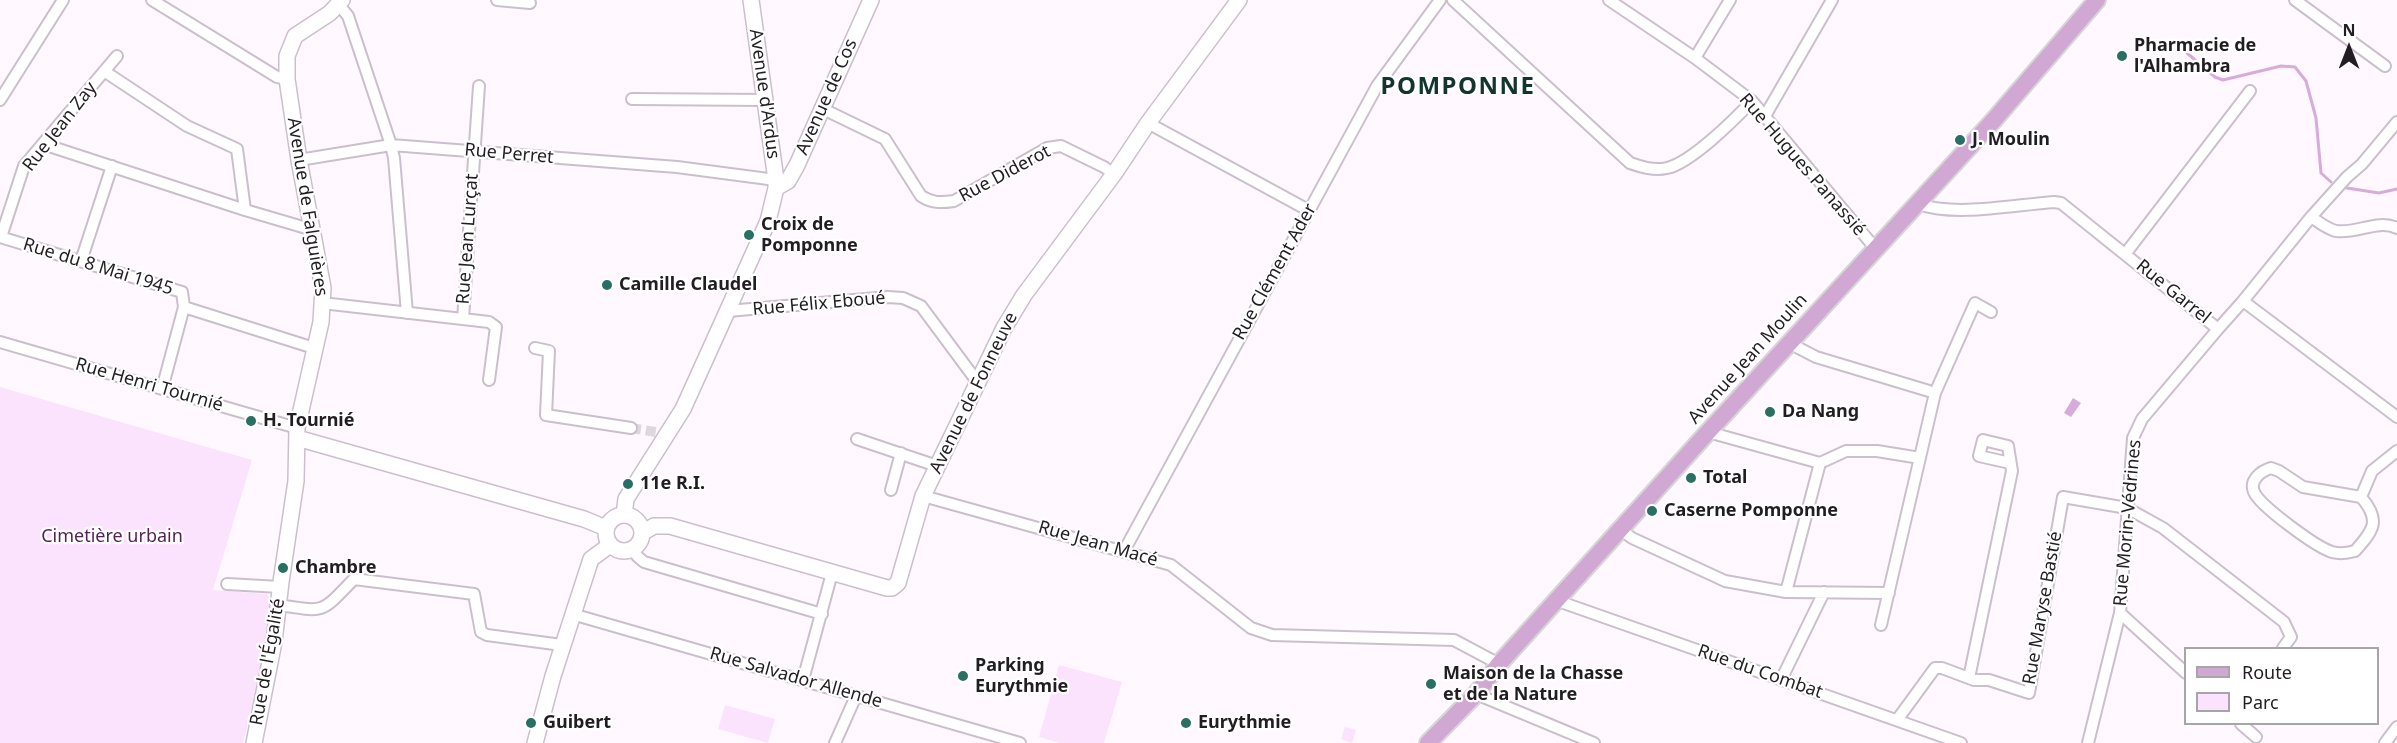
<!DOCTYPE html>
<meta charset="utf-8">
<style>
body{margin:0}
#map{position:relative;width:2397px;height:743px;overflow:hidden;background:#fff9ff;font-family:"Noto Sans",sans-serif}
canvas{display:block}
.legend{position:absolute;left:2184px;top:647px;width:195px;height:78px;box-sizing:border-box;background:#fff;border:2px solid #a7a5a7;margin:0;padding:8px 10px;list-style:none;font-size:18px;color:#221d22}
.legend li{display:flex;align-items:center;gap:12px;height:30px}
.legend b{width:30px;border:2px solid #a7a5a7}
.north{position:absolute;left:2319px;top:18px;width:60px;height:60px;-webkit-text-stroke:4px #fff;paint-order:stroke;rotate:0deg;font-size:16px;font-weight:700;line-height:24px;text-align:center;color:#221d22}
.north::after{content:'';display:block;margin:auto;width:21px;height:27px;background:#221d22;clip-path:polygon(50% 0,100% 100%,50% 72%,0 100%)}
</style>
<div id="map">
<canvas width="2397" height="743"></canvas>
<ul class="legend">
<li><b style="height:8px;background:#d1a7d4"></b>Route</li>
<li><b style="height:16px;background:#fce3fd"></b>Parc</li>
</ul>
<div class="north">N</div>
</div>
<script>
const c = document.querySelector('canvas').getContext('2d');
c.lineJoin = 'round';
function paint(path, color) { c.fillStyle = color; c.fill(path, 'evenodd'); }
function stroke(path, color, width, dash) { c.strokeStyle = color; c.lineWidth = width; c.lineCap = dash ? 'butt' : 'round'; c.setLineDash(dash || []); c.stroke(path); }
function label(font, color, halo, rows, align = 'center') {
  c.font = font + ' "Noto Sans",sans-serif'; c.lineWidth = 4.5; c.setLineDash([]); c.textBaseline = 'middle'; c.strokeStyle = halo; c.fillStyle = color; for (const [text, x, y, turn = 0] of rows) {
    c.save(); c.translate(x, y); c.rotate((+turn || 0) * Math.PI / 180); c.textAlign = isNaN(turn) ? turn : align; if (halo) c.strokeText(text, 0, 0); c.fillText(text, 0, 0); c.restore();
  }
}
paint(new Path2D(`
 M0,387L252,460L213,590L267,594L272,601L261,684L258,683L243,743H0Z
 M1059,665L1122,682L1104,743H1060L1039,737Z
 M725,705L775,719L768,743L718,729Z
 M1345,727L1356,730L1352,743L1341,739Z`), '#fce3fd');
paint(new Path2D(`
 M2073,398L2081,403L2071,417L2064,413Z`), '#d8acda');
stroke(new Path2D(`
 M2187,53L2215,77L2223,80L2281,66L2295,67L2306,81L2316,118L2321,173L2331,182
 M2347,188L2379,193L2397,189`), '#d8acda', 3);
stroke(new Path2D(`
 M631,428L668,434`), '#ded8de', 10, [10, 5]);
const street = new Path2D(`
 M152,0L277,77L287,79
 M497,0L530,3
 M1453,0L1630,163C1642,167 1654,171 1667,168C1691,163 1735,119 1752,101
 M1609,0L1695,58L1752,101L1875,248
 M2295,0L2385,66
 M339,5L348,16L391,145L677,167L776,180
 M1695,58L1730,0
 M104,71L187,126L237,149L245,210
 M632,99L765,100
 M0,100L63,0
 M821,108L885,139L921,196C932,203 940,203 954,201L1047,148L1061,146L1104,167L1114,174
 M1765,116L1832,0
 M1148,123L1308,210
 M43,144L245,210L313,230
 M299,160L391,145L394,158L407,313
 M1918,204C1957,217 2012,205 2054,202L2061,203L2218,329L2243,301L2397,417
 M2311,217C2319,222 2327,229 2336,231C2357,234 2377,219 2397,228
 M0,237L182,292L184,307L162,389
 M1,237L24,166L117,56
 M2126,253L2250,91
 M81,261L112,166
 M2243,301L2311,217L2347,177L2362,164L2397,122
 M322,303L489,322L496,327L489,380
 M184,307L314,348
 M728,311L888,297L903,298L921,306L973,376L979,381
 M463,319L479,86
 M0,342L297,428
 M1789,343L1816,357L1929,391
 M535,348L549,351L546,415L631,428
 M1708,432L1820,463L1846,451H1877L1920,458
 M857,439L937,466
 M2271,468L2279,471L2303,487L2361,497C2381,520 2374,530 2355,551C2348,553 2339,554 2332,552C2316,547 2260,506 2254,492C2249,480 2261,471 2271,468Z
 M891,490L901,453
 M923,496L1171,565L1251,628L1272,635L1454,640L1499,664
 M2361,497L2372,471L2397,451
 M1620,529L1632,538L1725,581L1786,592L1889,593
 M634,548L637,556L644,562L822,614
 M1124,551L1377,86L1440,0
 M227,584L280,587
 M1786,592L1820,463
 M1558,601L1961,743
 M279,605C326,612 320,614 354,579L474,594L481,632L487,635L562,645
 M2120,613L2186,673
 M572,614L1020,743
 M1881,625L1935,393L1975,303L1991,312
 M1969,678L2012,471L2008,446L1983,440L1979,456L2010,463
 M803,680L832,573
 M1781,680L1824,592
 M1476,694L1594,743
 M1897,720L1935,668H1942L1974,680H1989L2029,693L2063,497L2127,508L2163,528L2284,622L2291,637L2283,648
 M2241,724L2256,737
 M835,743L856,696
 M2088,743L2120,613L2133,438L2142,419L2218,329
 M2385,743L2397,727`);
const secondary = new Path2D(`
 M776,188L788,181L797,165L871,0
 M297,438L584,519L606,528
 M624,515L626,499L683,409L768,221L776,188V180L751,0
 M606 533a18 18 0 1 1 36 0a18 18 0 1 1-36 0Z
 M642,533L654,526H670L887,588H892L898,583L923,496L1004,328L1024,295L1114,174L1148,123L1239,0
 M254,743L274,642L281,582L296,481L297,428L321,322L323,288L299,160L287,79V56L295,36L330,13L342,0
 M535,743L553,676L591,559L610,545`);
const primary = new Path2D(`
 M1428,743L1476,694L1499,664L1708,432L1993,121L2097,0`);
stroke(street, '#ccbfcd', 14);
stroke(secondary, '#ccbfcd', 18);
stroke(primary, '#d7d6d7', 20);
stroke(street, '#fff', 10);
stroke(secondary, '#fff', 15);
stroke(primary, '#d1a7d4', 16);
for (const [x, y, r, color] of [
 [2122,56,6,"#296f63"],
 [1960,140,6,"#296f63"],
 [749,235,6,"#296f63"],
 [607,285,6,"#296f63"],
 [1770,412,6,"#296f63"],
 [251,421,6,"#296f63"],
 [1691,478,6,"#296f63"],
 [628,484,6,"#296f63"],
 [1652,511,6,"#296f63"],
 [283,568,6,"#296f63"],
 [963,676,6,"#296f63"],
 [1431,684,6,"#296f63"],
 [531,723,6,"#296f63"],
 [1186,723,6,"#296f63"]
]) { const dot = new Path2D(); dot.arc(x, y, r, 0, 2 * Math.PI); c.fillStyle = color; c.fill(dot); stroke(dot, '#fff', 2); }
label('bold 18px', '#221d22', '#fff', [
 ["Pharmacie de",2134,46],
 ["l'Alhambra",2134,67],
 ["J. Moulin",1972,140],
 ["Croix de",761,225],
 ["Pomponne",761,246],
 ["Camille Claudel",619,285],
 ["Da Nang",1782,412],
 ["H. Tournié",263,421],
 ["Total",1703,478],
 ["11e R.I.",640,484],
 ["Caserne Pomponne",1664,511],
 ["Chambre",295,568],
 ["Parking",975,666],
 ["Eurythmie",975,687],
 ["Maison de la Chasse",1443,674],
 ["et de la Nature",1443,695],
 ["Guibert",543,723],
 ["Eurythmie",1198,723]
], 'left');
label('18px', '#221d22', '#fff', [
 ["Avenue d'Ardus",764,94,82],
 ["Avenue de Cos",827,97,-66],
 ["Rue Jean Zay",60,127,-52],
 ["Rue Perret",509,154,5],
 ["Rue Hugues Panassié",1802,165,49],
 ["Rue Diderot",1005,174,-28],
 ["Avenue de Falguières",307,207,81],
 ["Rue Jean Lurçat",468,239,-86],
 ["Rue du 8 Mai 1945",98,267,17],
 ["Rue Clément Ader",1275,272,-61],
 ["Rue Garrel",2173,292,39],
 ["Rue Félix Eboué",819,304,-5],
 ["Avenue Jean Moulin",1748,359,-48],
 ["Rue Henri Tournié",149,385,16],
 ["Avenue de Fonneuve",974,393,-64],
 ["Rue Morin-Védrines",2128,523,-85],
 ["Rue Jean Macé",1098,544,16],
 ["Rue Maryse Bastié",2043,608,-80],
 ["Rue de l'Égalité",268,662,-80],
 ["Rue du Combat",1760,672,19],
 ["Rue Salvador Allende",796,678,16]
]);
label('18px', '#531f57', '#fff', [
 ["Cimetière urbain",112,537]
]);
c.letterSpacing = '1.5px';
label('bold 24px', '#14352f', '#fff', [
 ["POMPONNE",1458,87]
]);
c.letterSpacing = '0px';
</script>
